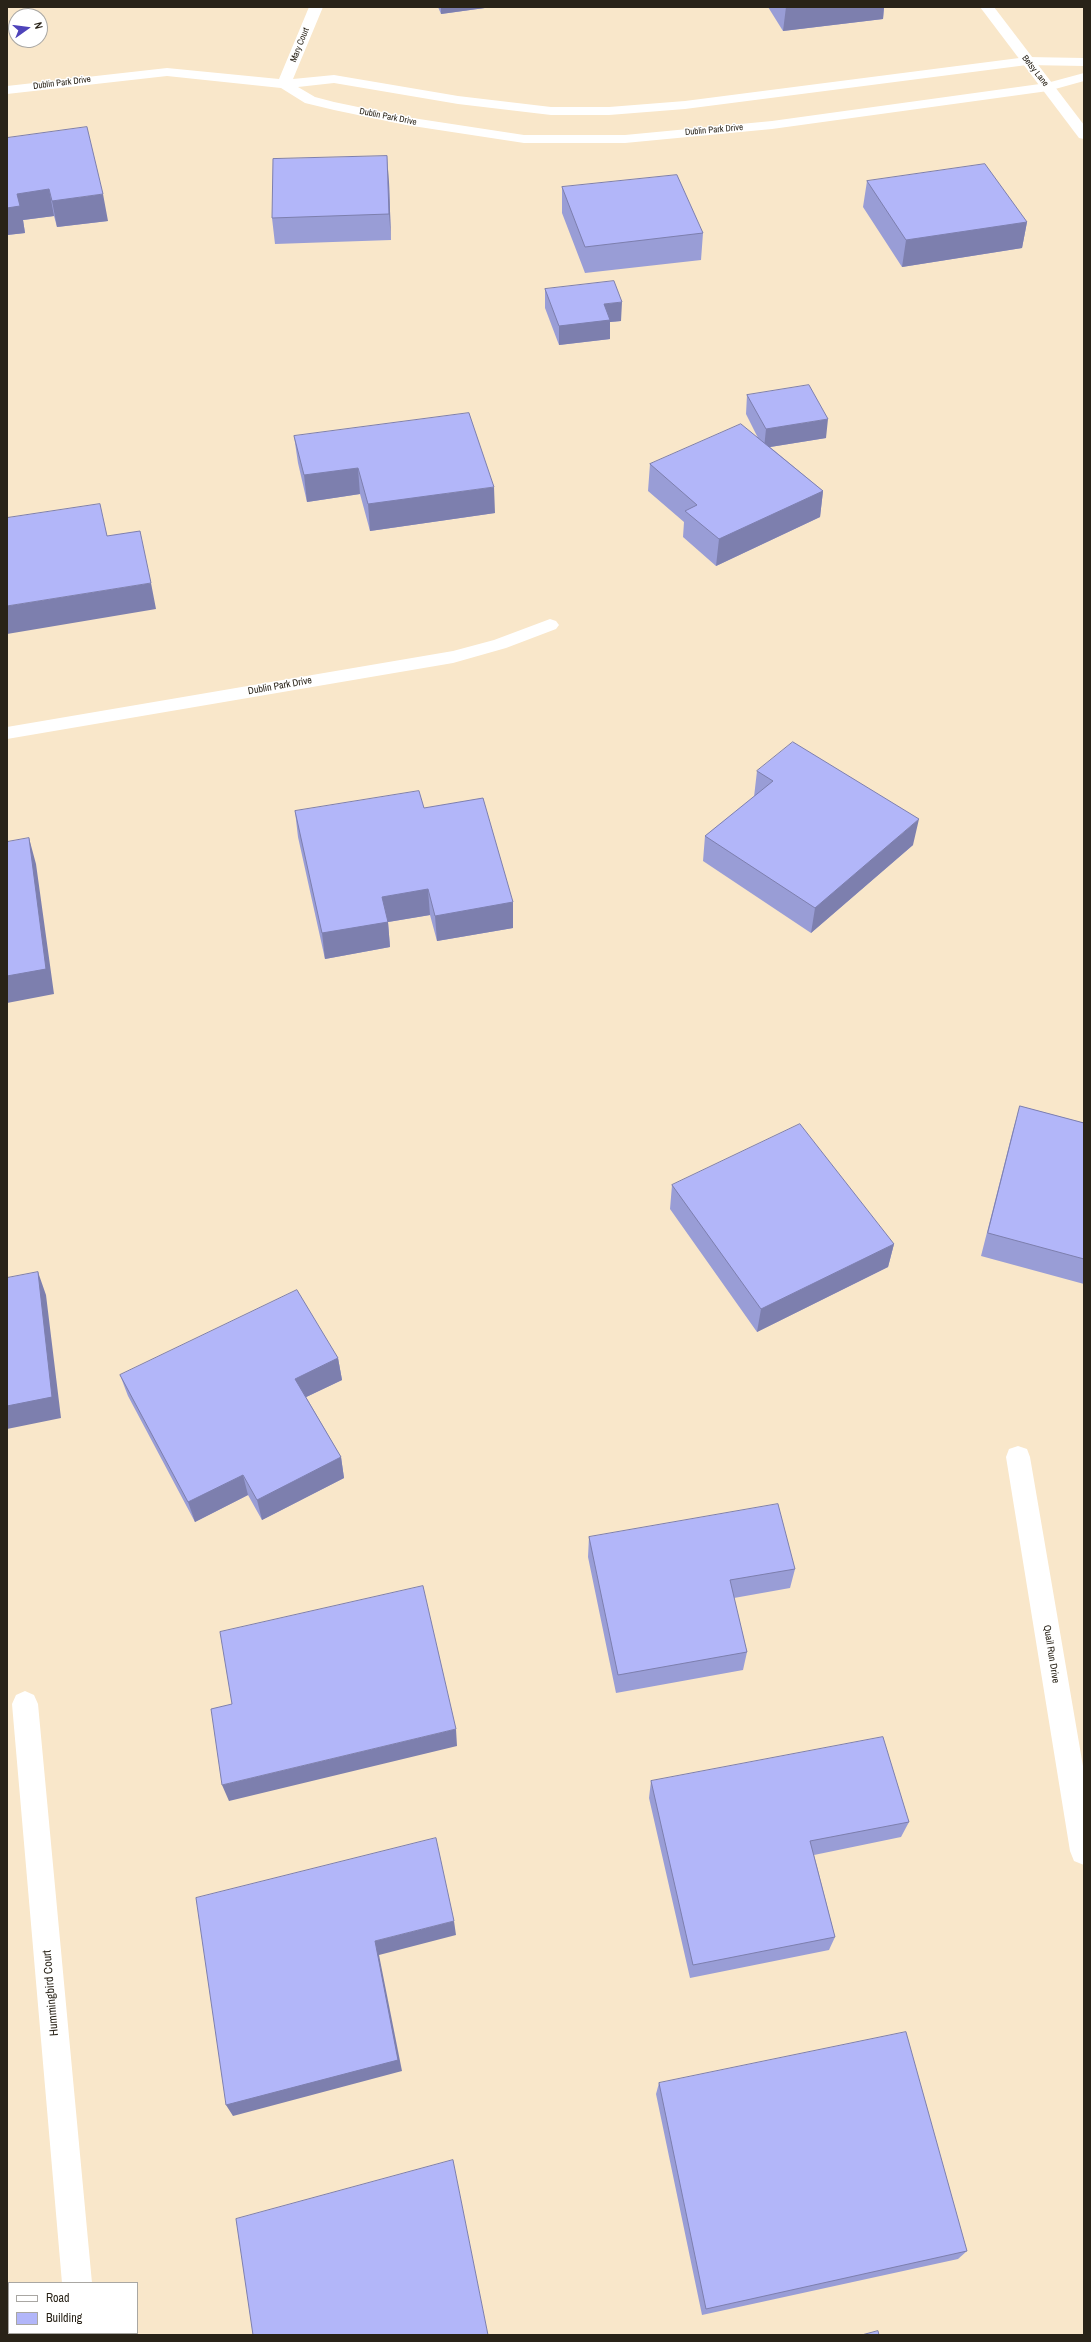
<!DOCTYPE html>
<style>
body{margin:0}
#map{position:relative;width:1091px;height:2342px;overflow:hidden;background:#f9e7ca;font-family:"Archivo Narrow",sans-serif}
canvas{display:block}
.frame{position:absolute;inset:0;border:8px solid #292318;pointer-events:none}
.legend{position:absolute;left:8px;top:2282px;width:130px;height:52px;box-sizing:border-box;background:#fff;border:1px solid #a9a7a3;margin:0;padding:5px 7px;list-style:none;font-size:12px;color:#292318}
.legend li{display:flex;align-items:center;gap:8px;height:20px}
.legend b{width:20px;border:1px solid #a9a7a3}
.north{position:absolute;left:8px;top:8px;width:40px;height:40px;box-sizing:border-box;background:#fff;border:1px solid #a9a7a3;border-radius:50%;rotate:76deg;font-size:11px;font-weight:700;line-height:16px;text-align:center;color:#292318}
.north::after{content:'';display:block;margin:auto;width:14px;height:18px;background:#4e43ba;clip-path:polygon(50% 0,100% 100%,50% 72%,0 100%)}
</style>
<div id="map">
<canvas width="1091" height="2342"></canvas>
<div class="frame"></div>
<ul class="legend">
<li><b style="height:5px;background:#fff"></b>Road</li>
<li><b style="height:11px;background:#b2b6f9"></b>Building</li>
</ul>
<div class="north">N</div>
</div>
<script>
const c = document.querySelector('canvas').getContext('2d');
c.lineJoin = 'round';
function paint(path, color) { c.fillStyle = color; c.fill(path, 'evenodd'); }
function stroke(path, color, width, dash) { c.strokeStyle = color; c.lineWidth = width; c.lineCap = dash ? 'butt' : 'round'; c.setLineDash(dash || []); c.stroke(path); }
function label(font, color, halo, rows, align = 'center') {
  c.font = font + ' "Archivo Narrow",sans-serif'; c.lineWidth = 3; c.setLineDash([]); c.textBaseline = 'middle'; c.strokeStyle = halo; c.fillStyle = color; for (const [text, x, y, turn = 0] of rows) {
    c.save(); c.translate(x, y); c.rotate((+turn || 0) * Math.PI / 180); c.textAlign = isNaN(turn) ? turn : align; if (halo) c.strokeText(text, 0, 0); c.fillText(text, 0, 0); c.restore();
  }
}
paint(new Path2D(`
 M309,7H323L293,79L334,75L458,96L551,107H609L685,101L1027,57L1084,58V66L1027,65L685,109L609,115H551L458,104L334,83L298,87L315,97L334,102L406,117L524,135H625L772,121L1047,83L1084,73V81L1048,91L772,129L625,143H524L406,125L334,110L305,103L281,88L167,76L7,94V86L167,68L279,79Z
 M550,619L556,621L559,625L556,629L506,648L453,663L7,739V727L453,651L494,640Z
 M1018,1446L1027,1449L1030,1457L1084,1772V1865L1074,1861L1070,1851L1006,1457L1009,1449Z
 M25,1691L34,1695L38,1704L92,2283H62L12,1704L16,1695Z
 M66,2333H96V2335H66Z`), '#fff');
paint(new Path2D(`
 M980,7H994L1084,125V139L1079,138Z`), '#fff');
paint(new Path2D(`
 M438,7H492L441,14Z
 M768,7H884L883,19L783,31Z
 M7,138L108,221L57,227L54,216L23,220L25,233L7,235Z
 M867,181L1027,222L1022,248L902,267L863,207Z
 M389,182L391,240L275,244L272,218Z
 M562,187L703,233L701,260L585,273L562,213Z
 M545,289L621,321L610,322V339L559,345L545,308Z
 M747,395L826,438L770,447L823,491L820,517L716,566L683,537L684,522L648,491L650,464L758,438L746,414Z
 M294,436L495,513L370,531L360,494L307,502L298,463Z
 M757,771L913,845L811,933L703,861L705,836L754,797Z
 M424,808L513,902V928L437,941L430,915L388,922L390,947L325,959L298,837L295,811Z
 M1020,1106L1084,1123V1284L981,1256L1013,1130Z
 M672,1185L894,1244L888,1267L757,1332L670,1209Z
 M338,1358L342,1380L306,1397L341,1457L344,1478L262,1520L248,1495L195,1522L128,1396L120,1375Z
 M589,1537L795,1569L790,1588L734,1598L747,1652L743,1670L616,1693L588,1557Z
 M651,1781L909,1822L901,1837L814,1855L835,1937L829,1950L690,1978L649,1798Z
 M659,2083L967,2251L958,2259L702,2315L656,2094Z`), '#999dd6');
paint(new Path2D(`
 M441,7H492L441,14Z
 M786,7H884L883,19L783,31Z
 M387,156L389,182L391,240L389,214Z
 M49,189L54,216L23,220L25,233L7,235V208L17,194Z
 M103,194L108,221L57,227L52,201Z
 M1027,222L1022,248L902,267L906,240Z
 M622,302L621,321L610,322V339L559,345V326L604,304Z
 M828,419L826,438L764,448L766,429Z
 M358,468L360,494L307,502L304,475Z
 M494,487L495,513L370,531L368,504Z
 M823,491L820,517L716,566L719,539Z
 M151,583L156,609L7,634V606Z
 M919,819L913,845L811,933L815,908Z
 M29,838L36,864L54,994L7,1003V976Z
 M428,889L430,915L388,922L390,947L325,959L322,933L382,897Z
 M513,902V928L437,941L435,916Z
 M894,1244L888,1267L757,1332L761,1309Z
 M38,1272L46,1295L61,1418L7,1429V1406Z
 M338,1358L342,1380L300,1400L295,1379Z
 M341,1457L344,1478L262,1520L257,1500Z
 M243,1475L248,1495L195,1522L188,1502Z
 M456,1729L457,1746L229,1801L222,1785Z
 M454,1921L456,1935L379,1955L402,2071L233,2116L226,2105L375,1941Z`), '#7d7fae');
const building = new Path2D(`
 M87,127L103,194L52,201L49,189L17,194L20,206L7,208V138Z
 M387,156L389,214L272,218L273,159Z
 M985,164L1027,222L906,240L867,181Z
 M677,175L703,233L585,247L562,187Z
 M614,281L622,302L604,304L610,320L559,326L545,289Z
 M809,385L828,419L766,429L747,395Z
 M469,413L494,487L368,504L358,468L304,475L294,436Z
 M741,424L823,491L719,539L685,511L697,505L650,464Z
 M100,504L107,536L140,531L151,583L7,606V518Z
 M793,742L919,819L815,908L705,836L773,781L757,771Z
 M419,791L424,808L483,798L513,902L435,916L428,889L382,897L388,922L322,933L295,811Z
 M29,838L46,969L7,976V842Z
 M1020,1106L1084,1123V1259L988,1233Z
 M800,1124L894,1244L761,1309L672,1185Z
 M38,1272L52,1397L7,1406V1278Z
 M297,1290L338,1358L295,1379L341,1457L257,1500L243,1475L188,1502L120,1375Z
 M778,1504L795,1569L730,1580L747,1652L618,1675L589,1537Z
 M423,1586L456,1729L222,1785L211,1709L232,1704L220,1632Z
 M883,1737L909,1822L810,1841L835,1937L693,1965L651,1781Z
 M436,1838L454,1921L375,1941L398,2060L226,2105L196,1898Z
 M906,2032L967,2251L706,2309L659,2083Z
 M453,2160L488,2335H253L236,2219Z
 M878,2331L879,2335H862Z`);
paint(building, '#b2b6f9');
stroke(building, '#7d7fae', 1);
label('9px', '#292318', '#fff', [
 ["Mary Court",300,45,-68],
 ["Betsy Lane",1035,71,52],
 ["Dublin Park Drive",62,83,-7],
 ["Dublin Park Drive",388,117,11],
 ["Dublin Park Drive",714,130,-5]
]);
label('10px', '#292318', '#fff', [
 ["Dublin Park Drive",280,686,-10],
 ["Quail Run Drive",1051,1654,81]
]);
label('12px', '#292318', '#fff', [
 ["Hummingbird Court",51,1993,-95]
]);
</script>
